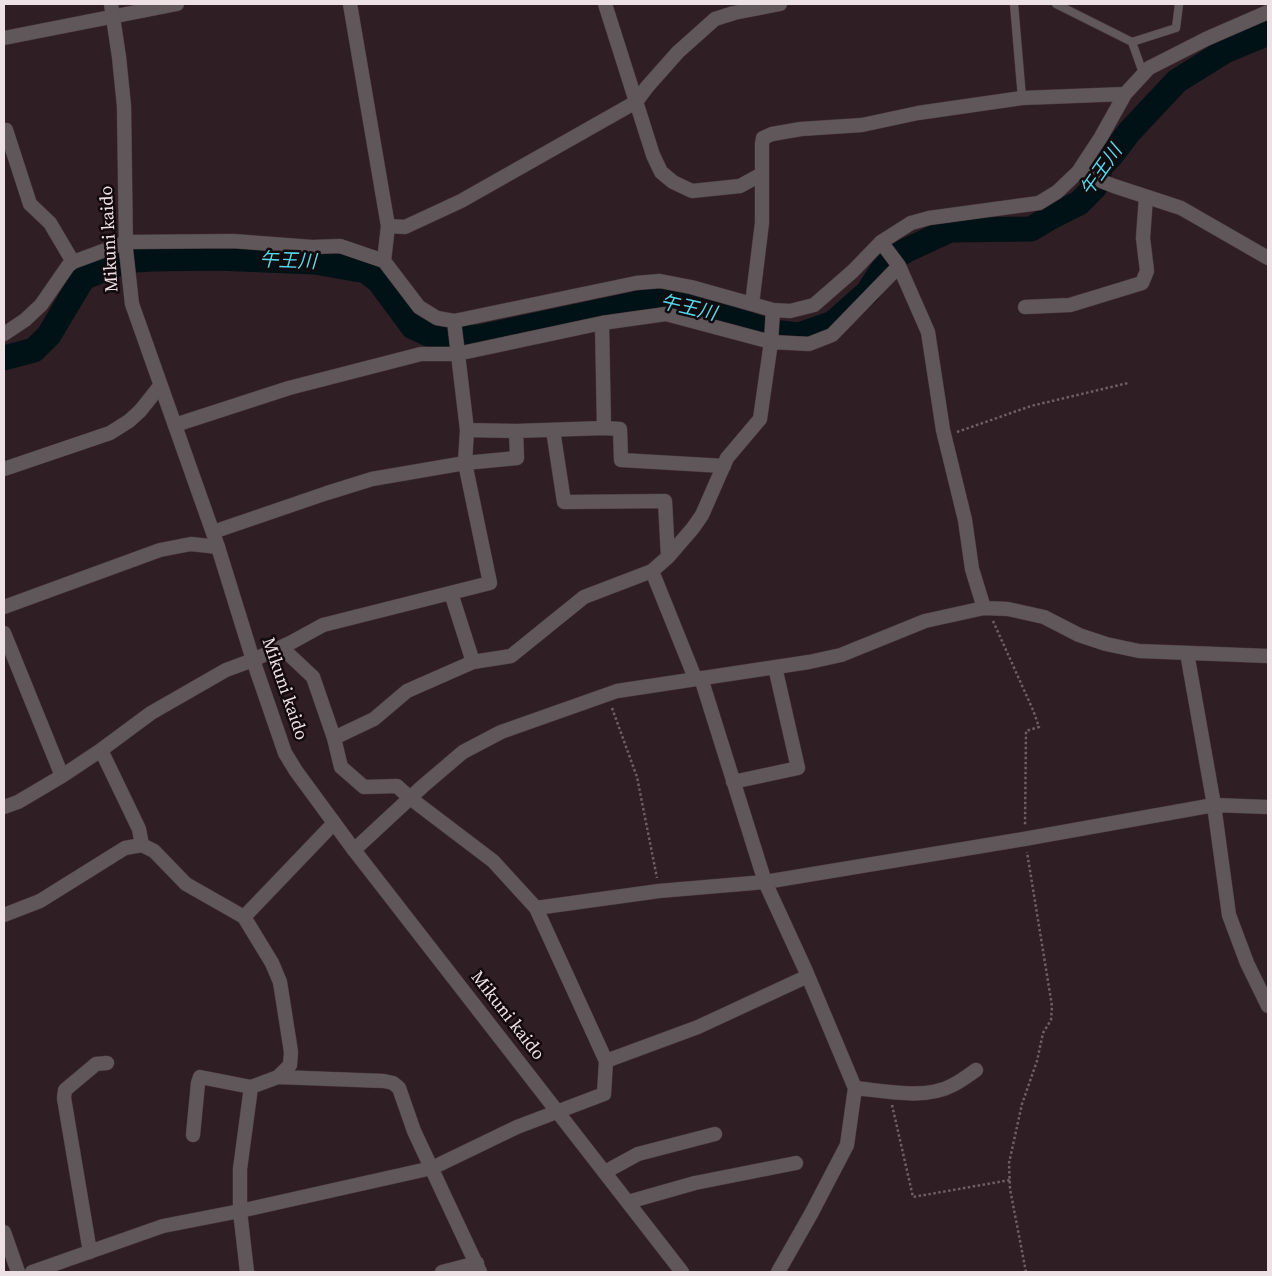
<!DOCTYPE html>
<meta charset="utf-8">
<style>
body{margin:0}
#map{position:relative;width:1272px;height:1276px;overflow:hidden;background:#2f1e23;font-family:"Source Serif 4",serif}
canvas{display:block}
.frame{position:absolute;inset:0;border:5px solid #ede1e5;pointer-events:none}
</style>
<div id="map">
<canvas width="1272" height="1276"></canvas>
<div class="frame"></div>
</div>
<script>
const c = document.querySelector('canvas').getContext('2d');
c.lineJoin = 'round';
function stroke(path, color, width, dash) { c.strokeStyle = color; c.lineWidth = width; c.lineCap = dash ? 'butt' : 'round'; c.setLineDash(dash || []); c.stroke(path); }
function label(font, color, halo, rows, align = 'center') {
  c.font = font + ' "Source Serif 4","Noto Sans JP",serif'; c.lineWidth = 5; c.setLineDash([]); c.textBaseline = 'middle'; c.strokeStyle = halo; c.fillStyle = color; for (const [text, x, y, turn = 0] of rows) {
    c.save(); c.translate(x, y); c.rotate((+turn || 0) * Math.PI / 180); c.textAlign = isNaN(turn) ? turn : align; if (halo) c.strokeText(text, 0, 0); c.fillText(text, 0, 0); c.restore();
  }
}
stroke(new Path2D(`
 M4,358L34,350L49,335L83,278L118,264L135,260L152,259L216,258L315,262L366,271L379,281L413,327L439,339L480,337L653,300L700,309L772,332L799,335L833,323L868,292L888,261L907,250L950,230L1031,229L1051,217L1079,203L1095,187L1101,166L1110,157L1130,131L1177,81L1225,51L1268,33`), '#001216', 25);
const service = new Path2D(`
 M1014,4L1022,98
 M1056,4L1132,42L1143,73
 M1132,42L1176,28L1179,4`);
const minor = new Path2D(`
 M350,4L388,226L405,227L461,201L636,102L647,87L678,52L715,19L734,13L780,4
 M605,4L653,155L661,172L673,182L692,191L740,186L762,174
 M4,38L177,4
 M4,130H6L30,204L50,223L73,262
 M1078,172L1114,186L1181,208L1268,258
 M881,242L899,266L928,332L943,430L965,520L972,569L984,608
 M384,261L388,226
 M752,304L762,223V144L763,138L772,134L801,129L862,125L918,113L1022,98L1125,94
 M1025,307L1070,305L1142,283L1147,271L1143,238L1146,197
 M602,323L604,428
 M4,334L25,320L41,305L68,266L73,262L127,242L233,241L312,247L340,246L384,261L419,307L437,318L454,321L636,283L660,281L691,287L773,310L790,311L814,305L853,271L881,242L911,223L929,218L1039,203L1057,192L1078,172L1101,137L1125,94L1149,68L1206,39L1268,12
 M175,425L289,388L421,354H457L602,323L666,314L771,342L809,344L832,335L899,266
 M467,430L516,431L604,428L620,429L621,460L724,466
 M553,430L564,502L665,501L668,557
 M4,469L110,433L129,421L140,411L160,386
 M213,532L327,493L372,479L465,463L467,430L454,321
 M451,593L473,662
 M4,607L160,550L191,544L218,547
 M4,633L62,776
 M1187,653L1214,805L1229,915L1247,963L1268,1006
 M695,678L652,571L668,557L693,528L702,515L727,458L760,419L771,342L773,310
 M701,678L765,882L805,969L855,1088C885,1091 926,1100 953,1085C961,1081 969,1075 976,1070
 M334,738L374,719L407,691L473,662L511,656L584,597L652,571
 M101,750L139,829L142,845
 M733,782L798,768L775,667
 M4,807L18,802L62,776L101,750L151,713L226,670L253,660L292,642L323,625L490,583L465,463L517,458L516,431
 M354,850L423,786L463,752L501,732L617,691L809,662L841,655L925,621L984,608L1008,609L1044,617L1079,635L1106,644L1139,651L1268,656
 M536,908L659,891L765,882L1024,839L1214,805L1268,807
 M4,915L40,901L125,848L142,845L154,851L186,884L244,917L272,963L280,982L291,1052L290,1065L278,1077L251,1087L240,1169V1211L247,1272
 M244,917L334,823
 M606,1061L698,1027L808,976
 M278,1077L384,1081L393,1083L399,1088L414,1131L480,1272
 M193,1135L198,1083L200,1077L251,1087
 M605,1172L638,1154L715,1134
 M628,1202L695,1183L796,1163
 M4,1232L18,1272
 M90,1252L64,1098L65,1090L96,1064L107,1063
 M32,1272L163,1226L240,1211L432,1168L517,1127L604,1094L606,1061L536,908L493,861L410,798L397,786L364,787L341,767L334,738L313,677L281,647
 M442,1272L477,1263
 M778,1272L811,1214L847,1145L855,1088`);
const tertiary = new Path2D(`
 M111,4L119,57L124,106L126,250L132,304L218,547L253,660L285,753L296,771L354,850L682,1272`);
stroke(service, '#4a393e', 9);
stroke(minor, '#4a393e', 15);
stroke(tertiary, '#4a393e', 15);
stroke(new Path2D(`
 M957,432L1031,406L1128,383
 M993,621L1033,710L1039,727L1026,731L1025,826
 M612,708L637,777L657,878
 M892,1105L913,1197L1010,1180
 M1026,1272L1010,1189L1009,1163L1022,1104L1037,1061L1043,1033L1051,1020L1052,1006L1027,852`), '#6f5f64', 2.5, [2.5, 2.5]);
stroke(service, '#60575a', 8);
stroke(minor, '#60575a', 14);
stroke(tertiary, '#60575a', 14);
label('18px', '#ede1e5', '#120a0d', [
 ["Mikuni kaido",110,239,-93],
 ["Mikuni kaido",284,689,71],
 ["Mikuni kaido",507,1016,52]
]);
label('italic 19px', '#53daec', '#120a0d', [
 ["午王川",1102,171,-55],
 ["午王川",288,262,2],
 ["午王川",688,309,13]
]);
</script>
